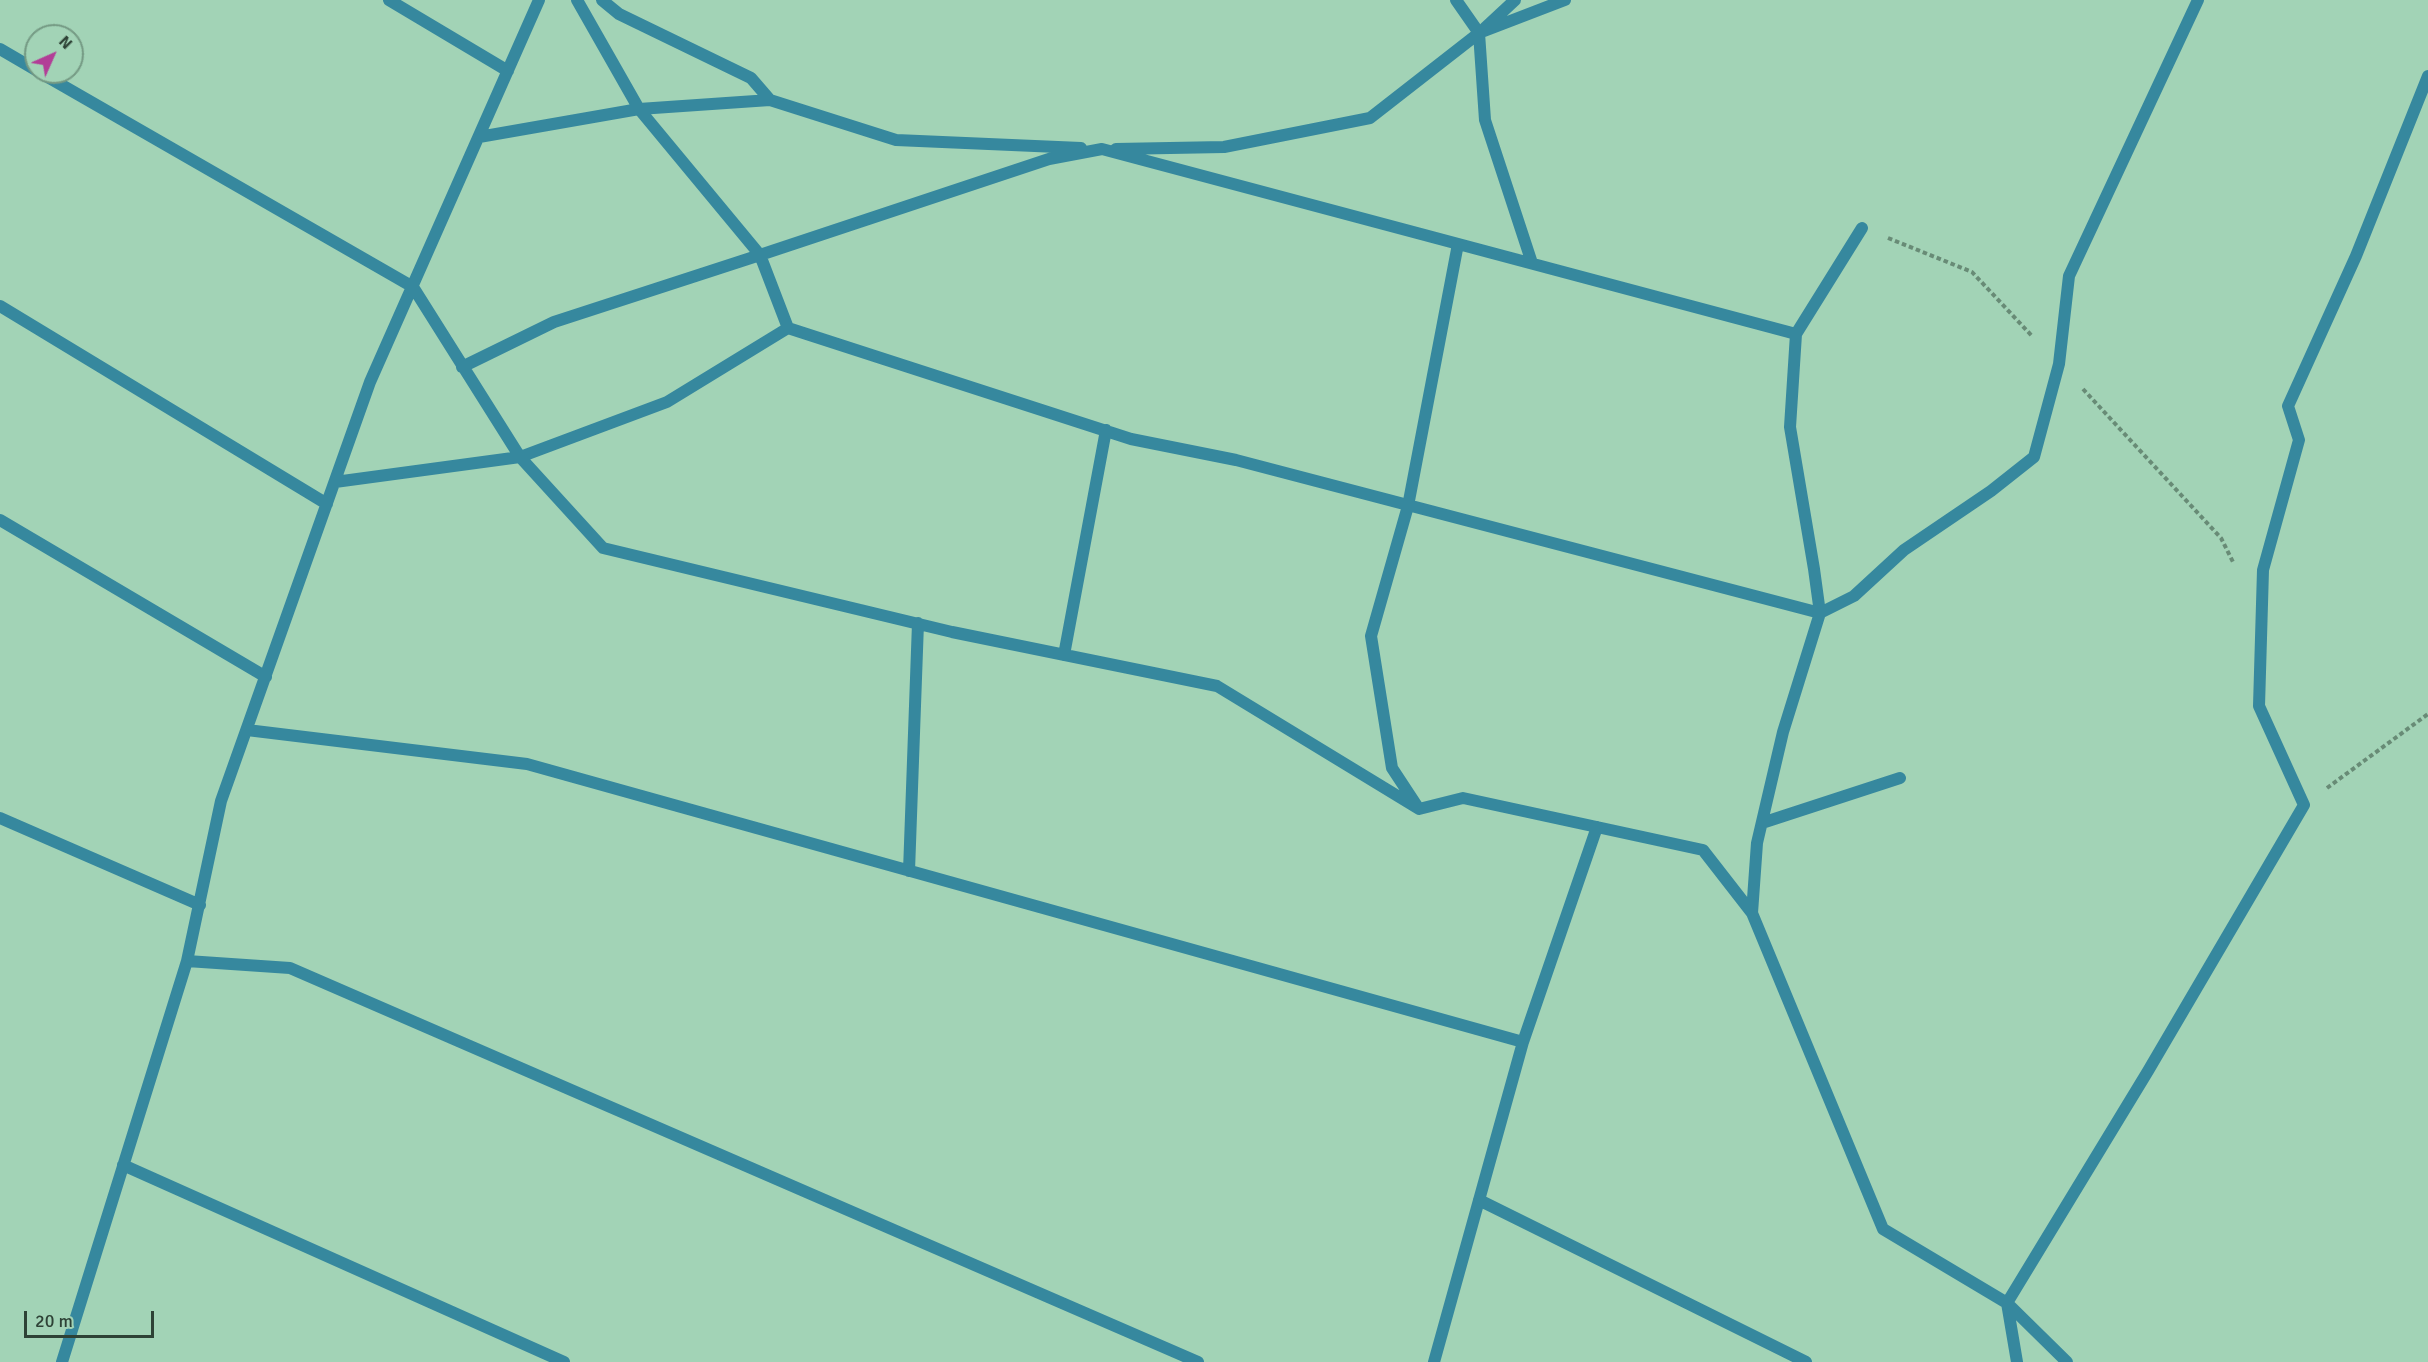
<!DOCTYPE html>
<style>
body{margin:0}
#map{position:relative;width:2428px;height:1362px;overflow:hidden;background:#a2d3b6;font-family:Signika,sans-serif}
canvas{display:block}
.north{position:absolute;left:24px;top:24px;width:60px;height:60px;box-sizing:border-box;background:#a2d3b6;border:2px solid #749983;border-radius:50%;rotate:45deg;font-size:16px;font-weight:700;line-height:24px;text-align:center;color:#2e4236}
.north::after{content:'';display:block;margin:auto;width:21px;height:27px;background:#b23e97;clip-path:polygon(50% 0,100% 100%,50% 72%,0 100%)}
.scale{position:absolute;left:24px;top:1311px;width:130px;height:27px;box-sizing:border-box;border:3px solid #2e4236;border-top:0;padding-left:8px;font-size:18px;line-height:21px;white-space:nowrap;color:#2e4236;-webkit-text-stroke:4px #a2d3b6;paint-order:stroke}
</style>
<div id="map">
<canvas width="2428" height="1362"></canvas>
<div class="north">N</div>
<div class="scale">20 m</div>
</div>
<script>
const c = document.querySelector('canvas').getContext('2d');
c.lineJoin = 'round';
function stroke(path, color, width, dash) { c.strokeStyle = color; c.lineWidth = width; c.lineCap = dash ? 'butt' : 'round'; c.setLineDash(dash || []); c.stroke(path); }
stroke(new Path2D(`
 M1888,238L1972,272L2032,336
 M2083,389L2221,538L2234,564
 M2327,788L2428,714`), '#688b76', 4, [4.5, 3]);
stroke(new Path2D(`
 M389,0L508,71
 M577,0L639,109L760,255L1049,159L1102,149L1796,334L1790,427L1814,569L1820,613L1783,732L1757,843L1752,913L1883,1229L2007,1303L2067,1362
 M602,0L619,14L751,78L770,100
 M1456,0L1479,33L1485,120L1532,263
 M1485,28L1515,0
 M0,49L36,70
 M39,72L413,287L520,457L667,402L788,328L1131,439L1236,460L1820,613L1854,596L1904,550L1991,491L2034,457L2059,364L2069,276L2198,0
 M479,137L639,109L770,100L896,140L1081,148
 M1116,149L1224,147L1370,118L1479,33L1565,0
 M0,306L327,504
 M1796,334L1862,228
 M462,367L554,322L760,255L788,328
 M335,482L520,457L603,548L952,632L1217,686L1419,809L1463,798L1703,850L1752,913
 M0,520L266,677
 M1064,655L1106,430
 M247,730L527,764L1523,1042L1597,827
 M1417,806L1392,768L1371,636L1408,506L1458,244
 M0,818L200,905
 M1762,823L1900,778
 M909,871L918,623
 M187,961L290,968L1198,1362
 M123,1165L564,1362
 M1479,1200L1806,1362
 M62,1362L187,961L221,801L370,382L539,0
 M1434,1362L1523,1042
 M2017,1362L2007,1303L2148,1071L2304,805L2259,706L2263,570L2299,440L2288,406L2356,256L2428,76`), '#36889e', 12);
</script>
